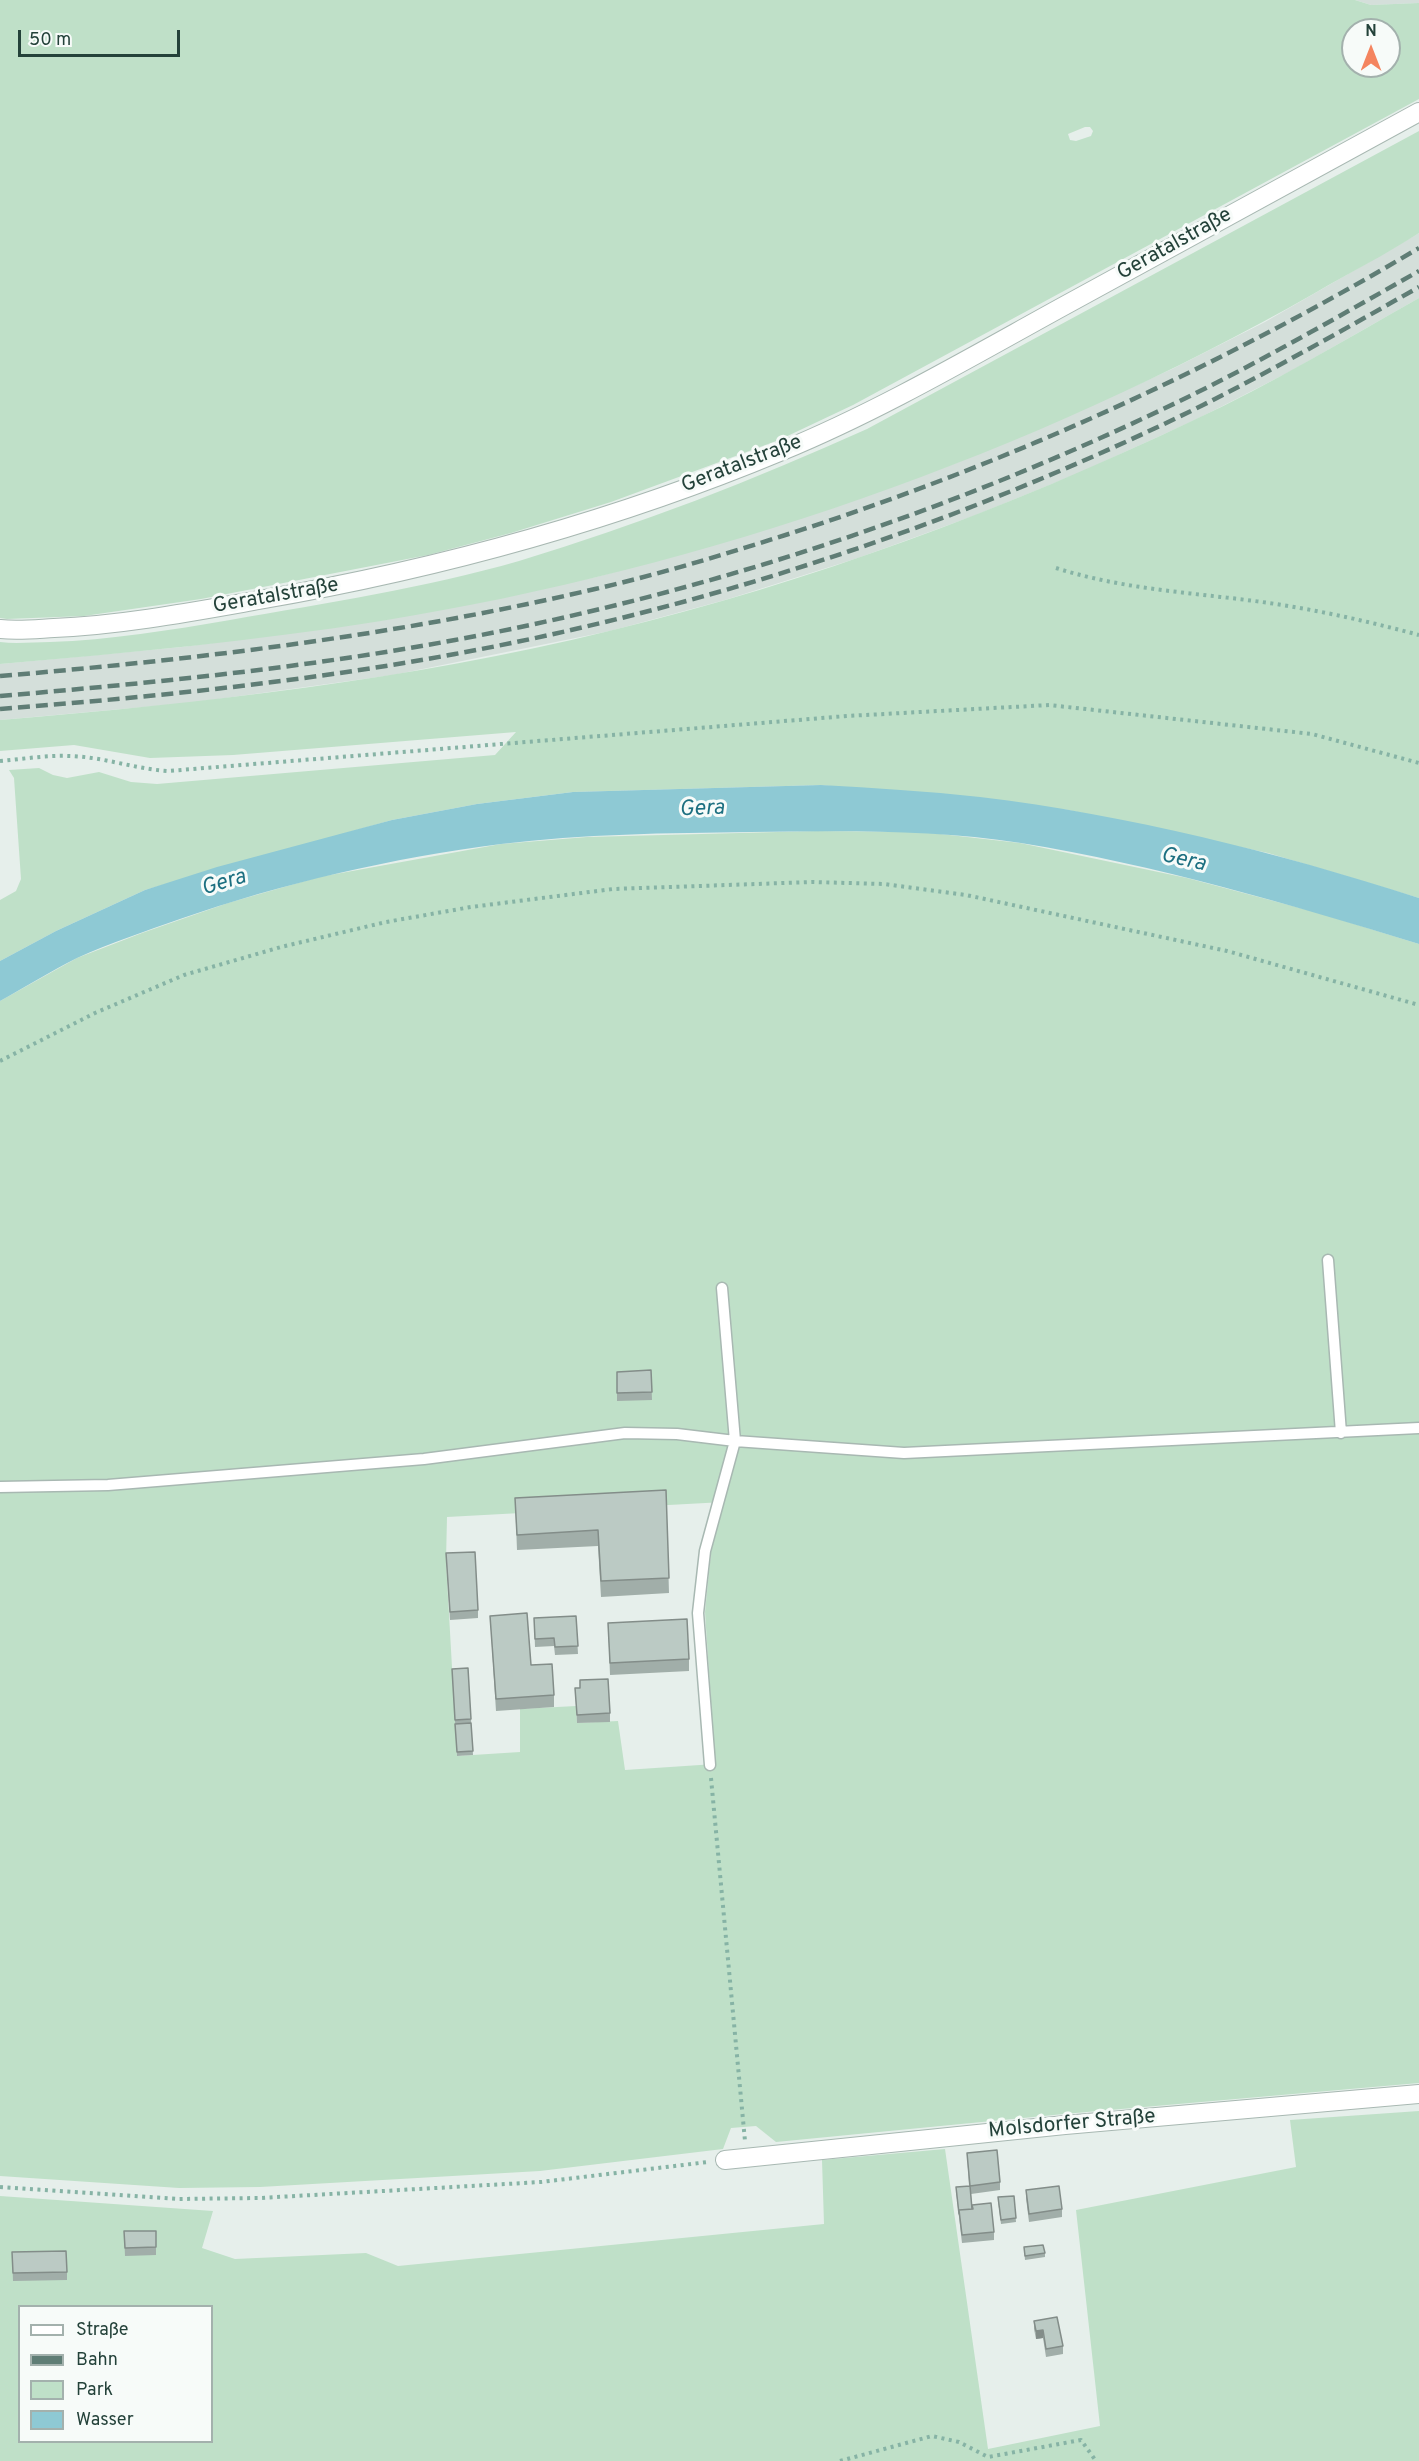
<!DOCTYPE html>
<meta charset="utf-8">
<style>
body{margin:0}
#map{position:relative;width:1419px;height:2461px;overflow:hidden;background:#e6efeb;font-family:Overpass,sans-serif}
canvas{display:block}
.legend{position:absolute;left:18px;top:2305px;width:195px;height:138px;box-sizing:border-box;background:#f7fbf9;border:2px solid #a3b1ad;margin:0;padding:8px 10px;list-style:none;font-size:18px;color:#24423a}
.legend li{display:flex;align-items:center;gap:12px;height:30px}
.legend b{width:30px;border:2px solid #a3b1ad}
.north{position:absolute;left:1341px;top:18px;width:60px;height:60px;box-sizing:border-box;background:#f7fbf9;border:2px solid #a3b1ad;border-radius:50%;rotate:0deg;font-size:16px;font-weight:700;line-height:24px;text-align:center;color:#24423a}
.north::after{content:'';display:block;margin:auto;width:21px;height:27px;background:#f4845f;clip-path:polygon(50% 0,100% 100%,50% 72%,0 100%)}
.scale{position:absolute;left:18px;top:30px;width:162px;height:27px;box-sizing:border-box;border:3px solid #24423a;border-top:0;padding-left:8px;font-size:18px;line-height:21px;white-space:nowrap;color:#24423a;-webkit-text-stroke:4px #f7fbf9;paint-order:stroke}
</style>
<div id="map">
<canvas width="1419" height="2461"></canvas>
<ul class="legend">
<li><b style="height:8px;background:#fff"></b>Straße</li>
<li><b style="height:8px;background:#5f7d75"></b>Bahn</li>
<li><b style="height:16px;background:#bfe0c8"></b>Park</li>
<li><b style="height:16px;background:#8ec9d4"></b>Wasser</li>
</ul>
<div class="north">N</div>
<div class="scale">50 m</div>
</div>
<script>
const c = document.querySelector('canvas').getContext('2d');
c.lineJoin = 'round';
function paint(path, color) { c.fillStyle = color; c.fill(path, 'evenodd'); }
function stroke(path, color, width, dash) { c.strokeStyle = color; c.lineWidth = width; c.lineCap = dash ? 'butt' : 'round'; c.setLineDash(dash || []); c.stroke(path); }
function label(font, color, halo, rows, align = 'center') {
  c.font = font + ' Overpass,sans-serif'; c.lineWidth = 6; c.setLineDash([]); c.textBaseline = 'middle'; c.strokeStyle = halo; c.fillStyle = color; for (const [text, x, y, turn = 0] of rows) {
    c.save(); c.translate(x, y); c.rotate((+turn || 0) * Math.PI / 180); c.textAlign = isNaN(turn) ? turn : align; if (halo) c.strokeText(text, 0, 0); c.fillText(text, 0, 0); c.restore();
  }
}
paint(new Path2D(`
 M1355,0H1419V3L1371,5Z
 M1419,233V298L1291,371L1197,419L1079,473L976,515L858,558L725,600L610,631L393,675L189,703L0,720V664L182,647L384,620L596,577L707,547L840,505L956,463L1057,421L1172,369L1265,322Z`), '#d4dfda');
paint(new Path2D(`
 M0,0H1355L1371,5L1419,3V99L853,405L779,440L611,502L511,533L428,555L201,599L84,616L7,619L0,618ZM1353,30H1389V66H1353ZM1085,127H1090L1093,131L1091,136L1076,141L1070,140L1068,134Z
 M1419,131V233C1385,255 1349,273 1315,293C1028,456 707,568 381,621C255,641 128,653 0,664V642C16,644 34,642 50,642C110,640 171,630 230,620C326,603 425,588 519,561C638,525 754,480 867,429Z
 M1419,298V898L1268,853L1068,810L821,785L573,792L477,804L392,820L145,890L56,931L0,961V900L16,891L21,879L14,778L9,770L39,768L53,775L67,778L99,772L131,782L157,784L495,755L516,732L233,755L150,758L74,745L0,751V720C205,703 409,680 609,631C811,582 1007,509 1194,420C1271,384 1345,340 1419,298Z
 M816,831L923,832L1020,843L1187,878L1319,913L1419,944V2083L1064,2114L776,2142L756,2126L731,2128L723,2149L540,2171L260,2187L179,2188L0,2176V1001L77,958L142,933L228,903L319,877L501,844L587,837ZM724,1502L711,1552L705,1612L715,1764L625,1770L618,1721L577,1723L576,1706L520,1709V1752L457,1756L446,1561L447,1517Z
 M1419,2111V2461H0V2196L213,2211L202,2248L235,2259L366,2253L398,2266L824,2224L822,2160L945,2149L988,2449L1100,2426L1076,2210L1296,2167L1290,2120ZM20,2306H212V2442H20Z`), '#bfe0c8');
paint(new Path2D(`
 M821,785C874,788 927,791 980,797C1129,815 1276,852 1419,898V944C1289,904 1156,865 1021,843C931,829 840,831 750,832C667,833 583,834 501,844C392,858 283,883 180,919C146,931 110,943 77,958C51,971 25,987 0,1001V961L56,931L145,890L217,867L392,820L477,804L573,792Z`), '#8ec9d4');
const service = new Path2D(`
 M1328,1260L1341,1433
 M0,1487L108,1485L424,1459L625,1433L677,1434L735,1441L904,1453L1419,1428
 M710,1765L698,1613L705,1551L735,1441L722,1288`);
const minor = new Path2D(`
 M725,2160L1065,2125L1419,2094`);
const tertiary = new Path2D(`
 M0,629C18,631 36,629 54,628C122,625 191,612 259,600C438,569 614,521 782,451C879,411 971,357 1062,307C1181,242 1300,177 1419,112`);
stroke(service, '#a8b8b2', 13);
stroke(minor, '#a8b8b2', 20);
stroke(tertiary, '#a8b8b2', 20);
stroke(new Path2D(`
 M1056,568C1134,593 1215,593 1294,607C1336,614 1378,624 1419,635
 M0,761C23,759 47,755 70,756C104,757 135,769 168,771L847,716L1049,705L1312,734L1419,763
 M0,1061L95,1013L184,975L281,947L386,922L471,907L613,889L813,882L884,884L966,895L1227,951L1419,1005
 M711,1778L745,2141
 M0,2187L178,2199L260,2198L541,2182L708,2162
 M840,2461L932,2436L959,2442L988,2457L1081,2440L1096,2461`), '#86b3a5', 4, [3, 4.5]);
stroke(service, '#fff', 10);
stroke(minor, '#fff', 18);
stroke(tertiary, '#fff', 18);
stroke(new Path2D(`
 M0,676C201,659 399,635 595,589C656,575 716,557 776,538C1001,467 1216,369 1419,248
 M0,696C152,683 305,668 455,640C708,593 957,510 1188,397C1267,358 1343,314 1419,271
 M0,709C152,697 304,682 455,654C706,608 965,522 1195,409C1271,371 1345,329 1419,287`), '#5f7d75', 4.5, [12, 6]);
paint(new Path2D(`
 M651,1370L652,1400L617,1401V1372Z
 M666,1490L669,1593L601,1597L598,1546L517,1550L515,1498Z
 M446,1553L478,1610V1618L450,1620Z
 M490,1616L531,1665L554,1695V1707L496,1711Z
 M576,1616L578,1654L555,1655L554,1646L535,1647L534,1618Z
 M608,1623L689,1659V1671L610,1675Z
 M452,1669L471,1719L473,1755L457,1756Z
 M575,1688L610,1713V1722L577,1723Z
 M967,2153L1000,2182V2190L971,2194L972,2209L994,2232V2240L962,2243L956,2191L969,2186Z
 M1026,2190L1062,2209V2217L1029,2222L1026,2198Z
 M1014,2196L1016,2222L1001,2224L998,2201Z
 M124,2231H156V2255L125,2256Z
 M1024,2247L1045,2253V2257L1025,2260Z
 M12,2252L67,2272V2280L13,2281Z
 M1034,2321L1063,2346V2354L1046,2357L1043,2338L1036,2339L1034,2329Z`), '#a1aea9');
paint(new Path2D(`
 M1043,2330V2338L1036,2339V2331Z`), '#838d89');
const building = new Path2D(`
 M651,1370L652,1392L617,1393V1372Z
 M666,1490L669,1578L601,1581L598,1530L517,1535L515,1498Z
 M475,1552L478,1610L450,1612L446,1553Z
 M527,1613L531,1665L552,1664L554,1695L496,1699L490,1616Z
 M576,1616L578,1646L555,1647L554,1638L535,1639L534,1618Z
 M687,1619L689,1659L610,1663L608,1623Z
 M468,1668L471,1719L455,1720L452,1669Z
 M608,1679L610,1713L577,1715L575,1688H580V1680Z
 M471,1723L473,1751L457,1752L455,1724Z
 M997,2150L1000,2182L970,2186L967,2153Z
 M970,2186L972,2209L959,2210V2214L956,2187Z
 M1059,2186L1062,2209L1029,2214L1026,2190Z
 M1014,2196L1016,2218L1001,2220L998,2197Z
 M991,2203L994,2232L962,2235L959,2210L973,2209L972,2205Z
 M124,2231H156V2247L125,2248Z
 M1043,2245L1045,2253L1025,2256L1024,2247Z
 M66,2251L67,2272L13,2273L12,2252Z
 M1057,2317L1063,2346L1046,2349L1043,2330L1036,2331L1034,2321Z`);
paint(building, '#bbcac4');
stroke(building, '#838d89', 1.5);
label('21px', '#24423a', '#f7fbf9', [
 ["Geratalstraße",1175,245,-29],
 ["Geratalstraße",742,465,-21],
 ["Geratalstraße",276,597,-10],
 ["Molsdorfer Straße",1072,2125,-5]
]);
label('italic 22px', '#1c6f80', '#f7fbf9', [
 ["Gera",702,810,-2],
 ["Gera",1183,861,13],
 ["Gera",224,884,-17]
]);
</script>
